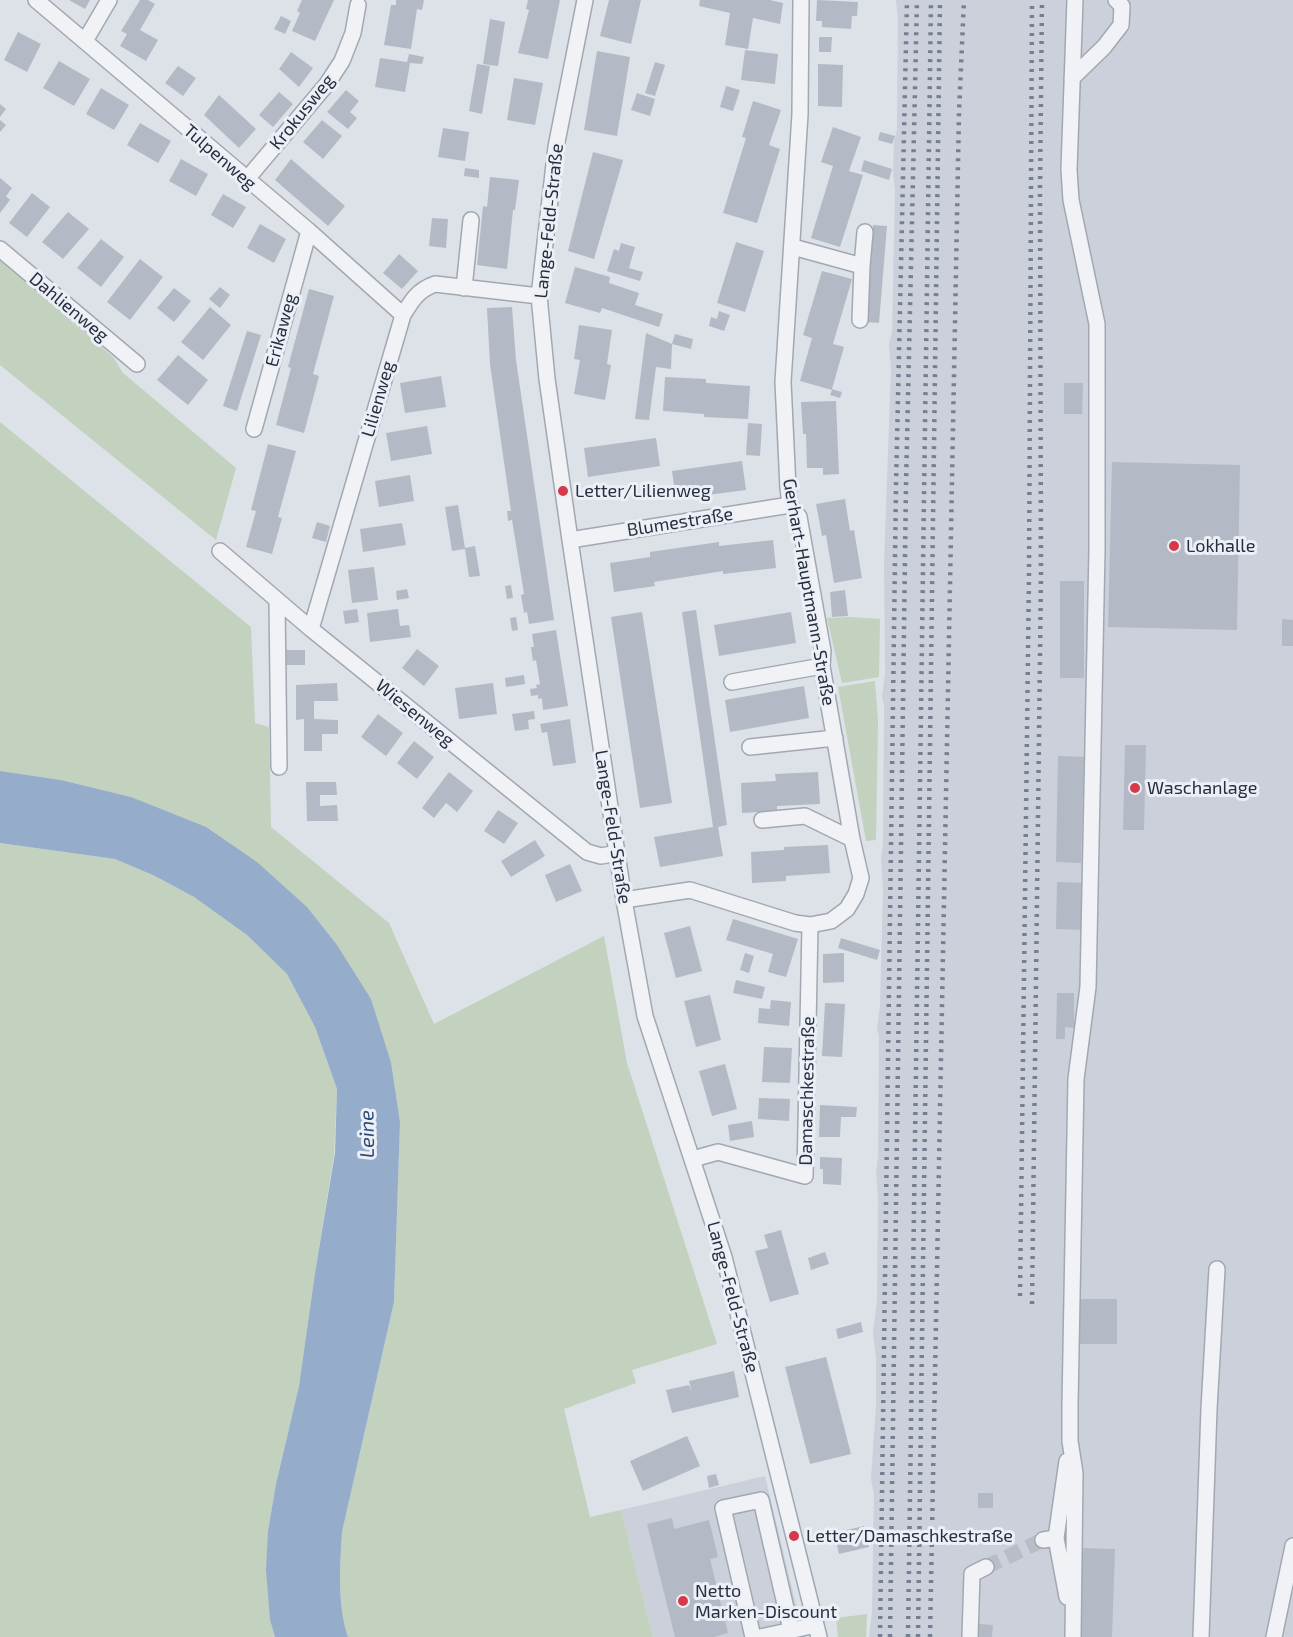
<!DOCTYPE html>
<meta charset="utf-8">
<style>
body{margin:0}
canvas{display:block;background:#dde1e8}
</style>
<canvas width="1293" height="1637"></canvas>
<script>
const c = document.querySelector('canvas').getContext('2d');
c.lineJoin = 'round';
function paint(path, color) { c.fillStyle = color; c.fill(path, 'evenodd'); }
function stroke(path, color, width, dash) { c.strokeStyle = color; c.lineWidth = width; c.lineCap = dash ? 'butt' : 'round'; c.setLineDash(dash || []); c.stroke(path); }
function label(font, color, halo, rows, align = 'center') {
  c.font = font + ' "Exo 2",sans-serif'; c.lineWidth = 6; c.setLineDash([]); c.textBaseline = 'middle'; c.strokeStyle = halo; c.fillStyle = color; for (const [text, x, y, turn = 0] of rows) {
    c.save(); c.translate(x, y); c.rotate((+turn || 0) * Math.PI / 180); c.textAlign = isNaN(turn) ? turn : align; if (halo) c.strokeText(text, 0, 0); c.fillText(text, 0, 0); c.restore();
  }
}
paint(new Path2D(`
 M896,0H1293V1637H869L872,1612L874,1494L871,1479L876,1405V1358L873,1333L877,1300L878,1199L876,1173L878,1157L879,1036L877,1030L880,1006L883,892L881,858L883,844L884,706L882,697L885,673L884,562L891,370L889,344L892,332L895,190L893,175L894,142L897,129L898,19Z
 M765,1476L804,1637H653L621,1510Z`), '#cbd0da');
paint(new Path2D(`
 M0,260L113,357L123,373L236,468L216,540L0,365Z
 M0,422L251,627L255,723L269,727L271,827L389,923L434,1024L604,936L627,1063L717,1344L632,1370L636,1383L564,1409L590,1517L621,1510L653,1637H348C337,1604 340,1566 342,1532L394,1302L400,1122L391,1062L371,999L131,797L61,780L0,771Z
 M849,617L880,619L879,677L842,683L827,618Z
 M875,681L878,721L876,840L866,841L838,687Z
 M0,843L115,859L155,876L194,897L247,935L287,974L315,1027L337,1089L334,1155L315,1273L299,1386L276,1484L268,1531L270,1620L275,1637H0Z
 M867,1614L866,1637H838L836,1618Z`), '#c2d2be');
paint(new Path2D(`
 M0,771L61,780L131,797L206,827L257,862L307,907L337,945L371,999L391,1062L400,1122L394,1302L342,1532C340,1566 337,1604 348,1637H275L270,1620L266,1570L268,1531L276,1484L299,1386L315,1273L335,1153L337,1089L315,1027L287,974L247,935L194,897L155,876L115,859L0,843Z`), '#95adcb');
paint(new Path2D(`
 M69,0H90L85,9Z
 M140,0H148L155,4L140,30L158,40L146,61L120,46L127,34L121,31Z
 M302,0H334L315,41L292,31L300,13L297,11Z
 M396,0H424L422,10L417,9L411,49L384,45L391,5H396Z
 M528,0H560L548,59L518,53L529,10L526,9Z
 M609,0H641L631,44L600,36Z
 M700,0H770L783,3L780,24L753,18L748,49L725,45L730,13L699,6Z
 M817,0L858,2L857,16H852L851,29L822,27V21H816Z
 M281,16L291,21L285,34L274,29Z
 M490,19L505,22L498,66L483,64Z
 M18,32L41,44L27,72L4,60Z
 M819,37H832L831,52H819Z
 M745,50L778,54L775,84L741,80Z
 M597,51L630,57L617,136L584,130Z
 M291,52L313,68L299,87L279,69Z
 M409,54L424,57L422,64L410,63L405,92L375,87L380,58L407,62Z
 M59,61L90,79L74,106L43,88Z
 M655,62L665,65L655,96L645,93Z
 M477,64L490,66L482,114L469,111Z
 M818,64L843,65L842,107L818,106Z
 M178,66L196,78L183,96L165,83Z
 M514,78L543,83L535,125L507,120Z
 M726,86L740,90L733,111L720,107Z
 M101,88L129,105L114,130L86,114Z
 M346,90L359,101L350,112L357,118L348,129L327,112Z
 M279,92L293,104L273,127L259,115Z
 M637,93L655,99L650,116L631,110Z
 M219,95L256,129L239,148L204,115Z
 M753,101L781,110L769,145L780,149L757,223L723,213L746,138L742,137Z
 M0,104L6,109L0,117Z
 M0,120L6,125L0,132Z
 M322,120L342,136L323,159L303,142Z
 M140,123L171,141L158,163L127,145Z
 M833,127L861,137L849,171L863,175L840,247L811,238L833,166L821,162Z
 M443,128L469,132L465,161L438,157Z
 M880,132L895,136L892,144L878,140Z
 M593,152L623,160L594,259L568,251Z
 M181,159L208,174L196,196L169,181Z
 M291,159L345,206L328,226L275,180Z
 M864,160L892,169L889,180L861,171Z
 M465,168L479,170V178L464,176Z
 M490,177L519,180L515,210H513L507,269L477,265L483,206L487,207Z
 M0,178L12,188L6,196L10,200L0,213Z
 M32,193L50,207L27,237L9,223Z
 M223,194L246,207L233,228L211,215Z
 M68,212L89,229L63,259L42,242Z
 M432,218L448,219L446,248L429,246Z
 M260,224L286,239L274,263L247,248Z
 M873,225L887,226L879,323L866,322Z
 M101,239L124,257L101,287L77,268Z
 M736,242L764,251L745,312L717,303Z
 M621,243L635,247L629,268L643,272L640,281L607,271L614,249L619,251Z
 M399,254L418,271L402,289L383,273Z
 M140,259L163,277L130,320L107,302Z
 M575,267L610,277L609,283L639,293L635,305L663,314L659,327L602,308L600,313L565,303Z
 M822,271L852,279L833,344L844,347L832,389L842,392L840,398L830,395L832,390L800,381L812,338L803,335Z
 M220,287L230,295L220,308L209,299Z
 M174,288L191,301L174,322L157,308Z
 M309,289L334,296L313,374L319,376L304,433L276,425L291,368L288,367Z
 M210,307L231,325L203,360L181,342Z
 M512,307L516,360L554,620L529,624L527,612L524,613L521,595L524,594L512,520L508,521L507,511H511L490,364L487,308Z
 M719,311L730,315L724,331L709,326L711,317L717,319Z
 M579,325L612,330L607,364L611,365L605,400L574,394L580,360L574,359Z
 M247,331L261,335L237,411L223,406Z
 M646,333L672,344L671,369L656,367L649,420L635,419Z
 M675,334L693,339L691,349L672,344Z
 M178,355L208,380L188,405L157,380Z
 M441,376L446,407L405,413L400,383Z
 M665,377L706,379V383L750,386L748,419L704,417V414L663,411Z
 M1064,383H1083L1082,414H1064Z
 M836,401L839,474L823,475V468H807L806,434H803L801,402Z
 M748,423L762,424L760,456L746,455Z
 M427,426L432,454L391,461L386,433Z
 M656,438L660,466L588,477L584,448Z
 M268,444L296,451L278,517L282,518L272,554L246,547L256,511L251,510Z
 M742,461L746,490L676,499L672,471Z
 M1112,462L1240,465L1237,630L1108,627Z
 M410,475L414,501L379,507L375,481Z
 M845,499L850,531L854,530L862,578L834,583L826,535L822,536L816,504Z
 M458,505L465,548L475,546L480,576L469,577L465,549L452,551L445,507Z
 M317,522L330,526L326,542L312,538Z
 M402,523L406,545L363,552L360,529Z
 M773,540L776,568L723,574V571L654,582L655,586L614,592L610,563L650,557V552L719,542V546Z
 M374,567L378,600L352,603L348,570Z
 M1060,581H1084V678H1060Z
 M511,585L513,598L507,599L505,586Z
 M407,589L409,598L397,600L396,591Z
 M845,590L848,616L832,617L830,592Z
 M357,609L359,622L345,624L343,611Z
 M398,609L400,626L409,625L411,637L370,642L367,613Z
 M696,610L727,825L718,827L723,856L660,867L654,837L713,827L682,612Z
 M642,612L672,803L640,808L611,617Z
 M791,612L796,643L719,656L714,625Z
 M516,617L518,630L512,631L510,618Z
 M1282,619L1293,620V646H1282Z
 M556,630L568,706L543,710L542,698L538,699V695L531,696L530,689L537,688L536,685L540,684L536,660L533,661L531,647H534L532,634Z
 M417,649L439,666L424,686L402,668Z
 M284,650H305V665H284Z
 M524,675L525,684L506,687L505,678Z
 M337,683L338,701H314V719L338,720V734H322V751H304V719L296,720V685Z
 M493,683L497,714L459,719L455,688Z
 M804,686L809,718L730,732L725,700Z
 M534,711L535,719L528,720L529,729L515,731L512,714Z
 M378,714L403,733L386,756L361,737Z
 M570,719L576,763L553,766L547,732L542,733L540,724Z
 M414,741L434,757L417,779L397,763Z
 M1125,745H1146L1144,830H1123Z
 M1058,756L1084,757L1081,863L1056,862Z
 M449,772L473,791L457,812L446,803L434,818L422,808Z
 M818,772L820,804L777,806V811L742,813L741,783L776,781L775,774Z
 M306,782H336L337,795H320V806L337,805L338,821H307Z
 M498,810L518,823L504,844L484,831Z
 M535,840L545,856L511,877L501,861Z
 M828,845L830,873L786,876V881L752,883L751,852L784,850V847Z
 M570,864L582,891L556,902L545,875Z
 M1057,882L1084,883L1083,930L1056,929Z
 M733,919L798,939L786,977L768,972L773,954L726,940Z
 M690,926L702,971L676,978L664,933Z
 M841,938L880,950L877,960L838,948Z
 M745,953L754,956L749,973L740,970Z
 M844,953V982L823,983V954Z
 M736,980L765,987L762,999L733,993Z
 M1057,993H1074V1028L1065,1027V1039H1056Z
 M710,995L721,1040L696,1047L684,1001Z
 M771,1000L791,1002L789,1026L758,1023L759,1008L770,1009Z
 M825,1003L845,1004L842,1057L822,1056Z
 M764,1047L792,1048L790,1083L762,1082Z
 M725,1064L737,1109L712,1116L699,1071Z
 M759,1098L790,1099L789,1121L758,1119Z
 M820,1105L857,1107L856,1117H841L840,1137H819Z
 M752,1121L754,1137L730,1141L728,1125Z
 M820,1157L842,1158L841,1185L823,1184V1169H820Z
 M781,1230L799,1294L770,1302L755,1251L768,1248L764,1235Z
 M825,1252L829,1264L811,1270L808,1258Z
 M1078,1299H1117V1344H1077Z
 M861,1322L863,1332L838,1339L836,1329Z
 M826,1357L851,1454L810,1464L785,1367Z
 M734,1371L739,1397L672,1413L666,1390L689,1385L692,1393L689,1381Z
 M687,1436L700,1466L643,1491L630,1461Z
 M716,1474L719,1485L709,1488L707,1476Z
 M978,1493H993V1508H978Z
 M672,1518L674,1529L709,1520L718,1557L710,1559L728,1633L714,1637H675L647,1524Z
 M864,1526L869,1547L839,1554L834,1533Z
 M1082,1548L1115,1549L1112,1637H1079Z
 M979,1624L993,1625L992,1637H979Z`), '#b4bac5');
stroke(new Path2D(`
 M986,1567L1043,1540`), '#b8bdc6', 15, [15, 8]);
const minor = new Path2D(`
 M36,0L309,231L403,315
 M585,0L556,147L539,296L547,379L570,540L624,900L645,1016L724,1257L819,1637
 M85,41L109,0
 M1072,78L1104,47L1121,25L1122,6L1116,0
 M247,179L327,84L342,61L353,33L358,5
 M793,247L862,266L860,320
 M0,249L137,364
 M862,266L865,232
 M464,288L471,220
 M254,429L309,231
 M570,540L790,505
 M220,551L311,629L587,852L601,856L618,853
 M277,600L279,767
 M311,629L403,315C412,300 418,290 435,284L539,296
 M732,682L822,666
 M750,747L835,738
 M762,820L805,816L852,839
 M624,900L690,890L795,923L810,925L831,921L847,909L856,894L861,878L852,839L822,666L823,651L799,517L790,505L788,488L783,382L800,114L801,0
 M693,1159L718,1152L805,1176L810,925
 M1056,1538L1067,1461
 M1043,1540L1056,1538L1067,1597
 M753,1637L723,1508L761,1500L791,1630
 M760,1637L816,1625
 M970,1637L972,1574L986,1567
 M1073,1637L1075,1473L1070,1441V1405L1076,1079L1088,987L1097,550V324L1071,200L1069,170L1075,0
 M1201,1637L1209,1409L1217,1269
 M1274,1637L1293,1546`);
stroke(minor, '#a2a8b2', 18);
stroke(minor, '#f0f2f6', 15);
stroke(new Path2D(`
 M1020,1296L1029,574L1032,0
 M1032,1304L1041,575L1040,188L1042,0
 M880,1637L896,486L907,0
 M890,1637L906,486L917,0
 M908,1637L931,0
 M918,1637L940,0
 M930,1637L959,112L964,0`), '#767f92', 4.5, [3, 6]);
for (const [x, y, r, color] of [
 [563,491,6,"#d6394a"],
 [1174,546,6,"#d6394a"],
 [1135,788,6,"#d6394a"],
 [794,1536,6,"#d6394a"],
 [683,1601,6,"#d6394a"]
]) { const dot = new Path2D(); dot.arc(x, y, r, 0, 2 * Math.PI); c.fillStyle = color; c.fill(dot); stroke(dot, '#ecf0f6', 2); }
label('18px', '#262e3f', '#ecf0f6', [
 ["Krokusweg",302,112,-51],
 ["Tulpenweg",220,157,41],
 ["Lange-Feld-Straße",549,221,-84],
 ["Dahlienweg",69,307,40],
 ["Erikaweg",281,330,-75],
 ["Lilienweg",378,399,-74],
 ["Blumestraße",680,522,-9],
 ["Gerhart-Hauptmann-Straße",809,592,80],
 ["Wiesenweg",415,713,39],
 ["Lange-Feld-Straße",613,827,81],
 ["Damaschkestraße",807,1091,-89],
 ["Lange-Feld-Straße",733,1297,75]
]);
label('18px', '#262e3f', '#ecf0f6', [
 ["Letter/Lilienweg",575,491],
 ["Lokhalle",1186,546],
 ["Waschanlage",1147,788],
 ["Letter/Damaschkestraße",806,1536],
 ["Netto",695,1591],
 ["Marken-Discount",695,1612]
], 'left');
label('italic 20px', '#2d4b76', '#ecf0f6', [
 ["Leine",367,1134,-91]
]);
</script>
